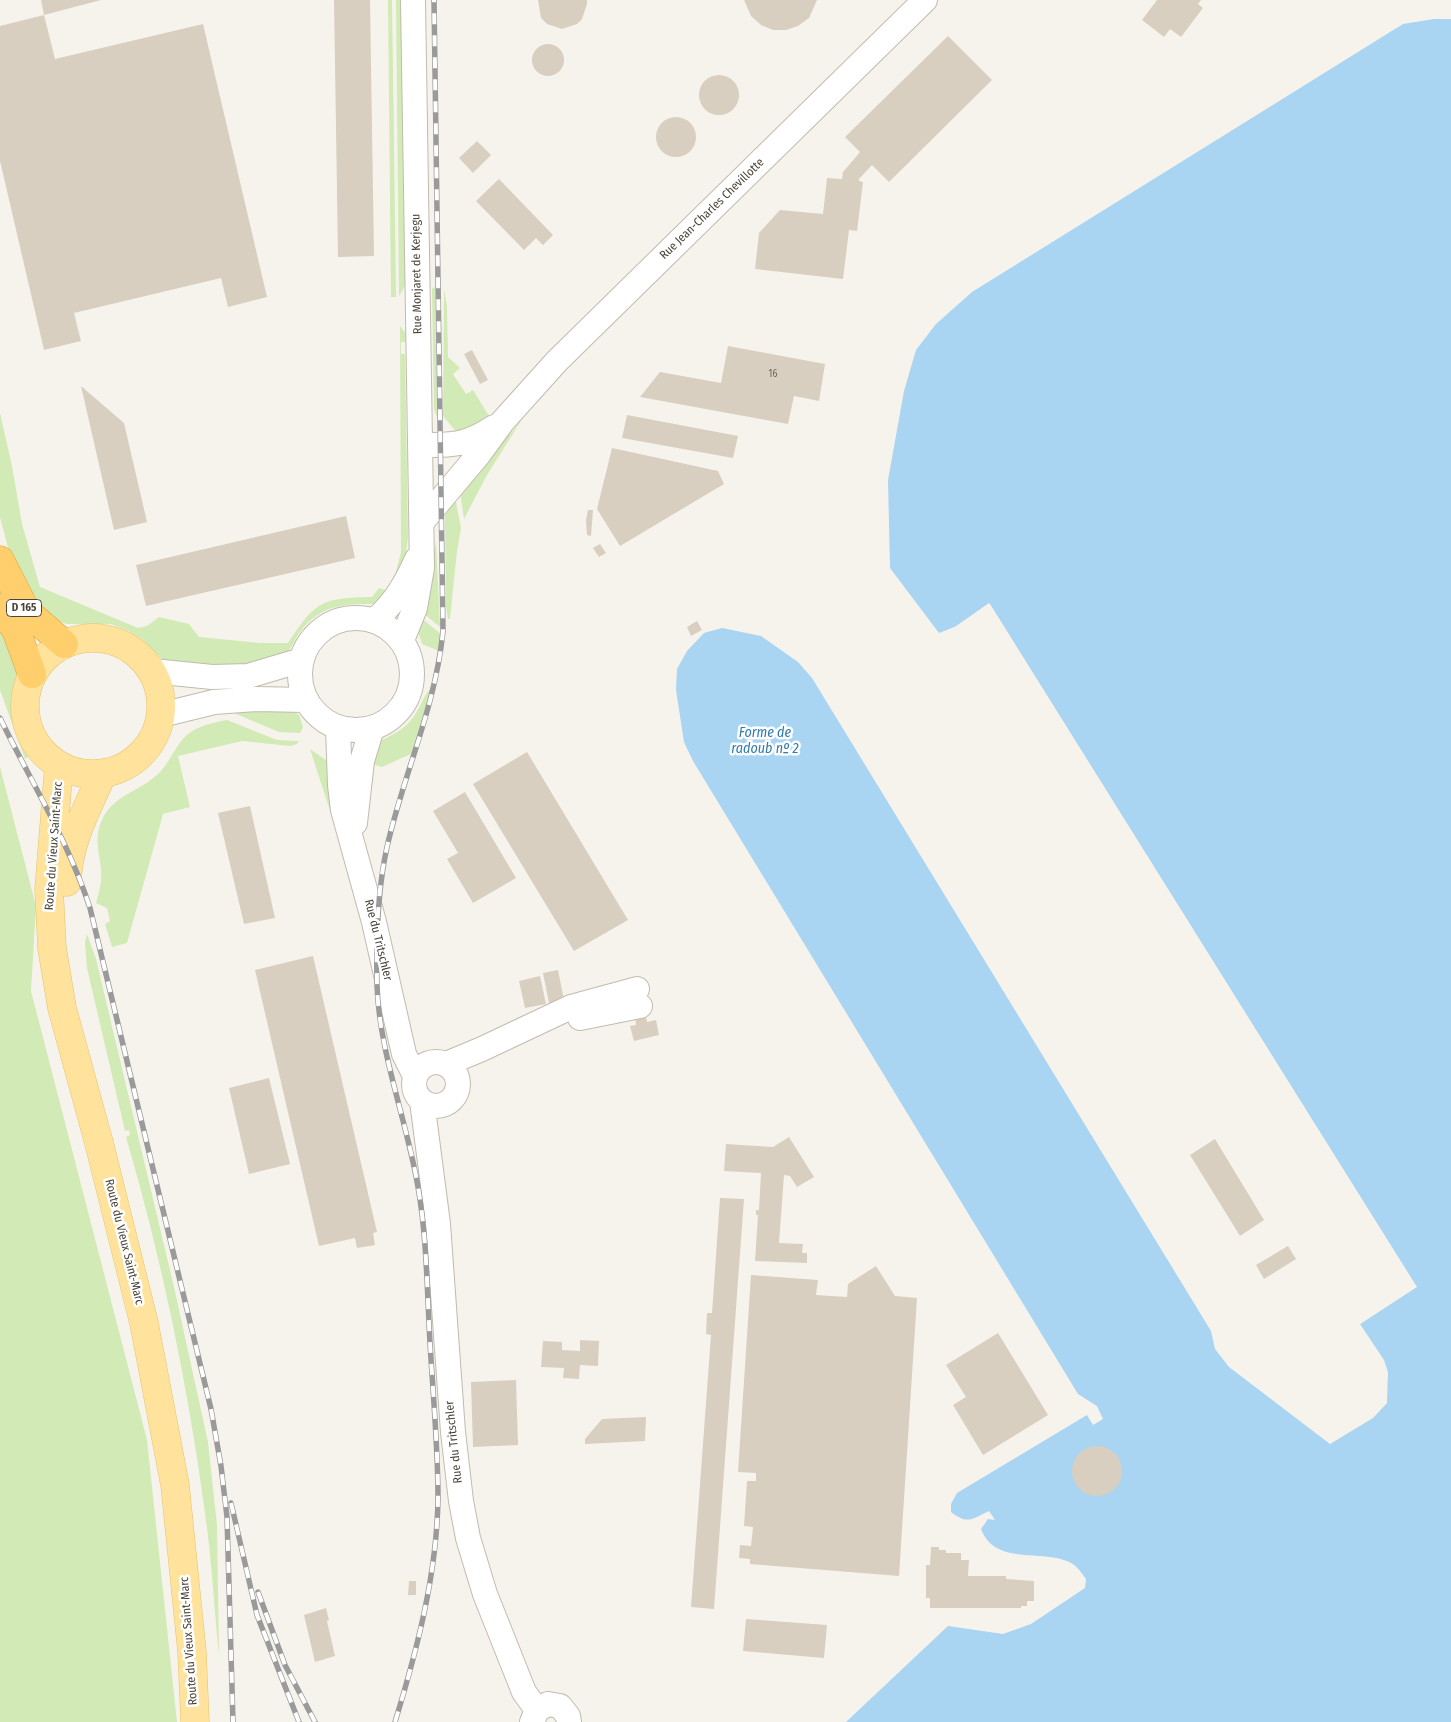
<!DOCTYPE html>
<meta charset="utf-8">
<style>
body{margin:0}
canvas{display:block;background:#f6f3ec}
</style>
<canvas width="1451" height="1722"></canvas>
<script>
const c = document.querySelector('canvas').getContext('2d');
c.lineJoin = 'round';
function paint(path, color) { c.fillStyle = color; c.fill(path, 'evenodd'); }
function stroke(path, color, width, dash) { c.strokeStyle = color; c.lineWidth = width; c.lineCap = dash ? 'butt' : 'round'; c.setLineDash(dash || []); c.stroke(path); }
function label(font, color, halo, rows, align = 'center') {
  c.font = font + ' "Fira Sans Condensed",sans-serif'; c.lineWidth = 5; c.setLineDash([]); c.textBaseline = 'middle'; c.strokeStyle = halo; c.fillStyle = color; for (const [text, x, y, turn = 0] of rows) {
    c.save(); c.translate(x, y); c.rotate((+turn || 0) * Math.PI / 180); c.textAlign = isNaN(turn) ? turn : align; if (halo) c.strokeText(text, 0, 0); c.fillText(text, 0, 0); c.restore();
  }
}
paint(new Path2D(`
 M388,0H392L396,297H391Z
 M396,0H402L406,265L405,286L399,296Z
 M435,287L437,417L434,409L432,289Z
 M444,289L447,306L448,357L460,368L453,374L466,394L473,390L489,416L488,422L459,435L443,416Z
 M400,326L406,334V342H401V354H405L408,537L405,560L396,581V572L401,552Z
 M0,413L12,466L22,524L40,587L138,628L147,626L159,617L189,624L199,637L260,643H288C316,601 321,598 372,597L379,588L388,591L379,604C346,604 322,603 300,632C294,640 292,648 285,655L236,668L165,662L142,639L129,631L111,624H67L60,622L35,605L12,563L0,517Z
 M524,416L487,475L464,519L460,492L495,447L512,432Z
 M455,497L461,528L457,551L450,619H448L446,606L445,516Z
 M436,543L440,627L423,613Z
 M421,618L441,634L439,651L422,644L418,631Z
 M0,627L20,669C7,699 12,729 31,755L25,759L0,690Z
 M433,687L413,753L382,767L368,763L379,741C394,735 408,727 416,713C422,704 424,693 433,687Z
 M235,710H291L299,715L303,727L300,733L279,732L236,714Z
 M227,720L277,740L299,741L297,744L290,746L242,741L178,756L190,807L163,814L127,943L112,947L105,924L110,921L107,908L96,903C98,896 100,889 101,881C103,863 94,846 99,828C109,793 140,794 161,771C171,760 177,743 188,734C200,725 212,723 227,720Z
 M310,749L333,765L334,823Z
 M0,767L36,906L31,991L147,1440L177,1722H0Z
 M87,934L96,959L174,1287L208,1442L217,1525L219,1656C214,1609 212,1561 205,1513C188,1386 162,1260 126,1137L130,1135L129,1130L125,1131L87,968L85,942Z`), '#d2eab5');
paint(new Path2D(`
 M1434,19H1451V1722H846L948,1626L1003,1634L1031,1624L1085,1588L1086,1579C1081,1572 1076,1565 1069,1562C1042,1549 995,1566 981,1529L988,1519L995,1520L989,1511C972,1519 968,1525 951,1512V1504L957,1493L1087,1415L1093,1425L1103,1419L1097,1406L1078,1394L693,761L684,742L676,690L677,669L687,651L704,633L722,628L761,636L798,662L812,678L1211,1331L1215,1349L1229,1367L1330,1444L1373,1418L1387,1403L1388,1372L1384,1360L1360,1324L1416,1287L990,604L957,626L939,633L890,568L888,480L904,391L916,350L936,324L972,292L1403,24Z`), '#a9d4f2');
paint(new Path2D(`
 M989,603L1417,1287L1360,1324L1359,1321L1413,1286L989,607L958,628L949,631Z`), '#f6f3ec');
paint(new Path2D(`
 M41,0H101L44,15L55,59L203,24L267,297L228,307L221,278L74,313L81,341L44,350L0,161V26L44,15Z
 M334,0H370L374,256L338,257Z
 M538,0H587V4L582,19L577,24L562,29L547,24L541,18Z
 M744,0H817L809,18L798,26L786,30H773L761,25L751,16Z
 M1157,0H1201L1198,4L1203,8L1181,37L1170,29L1164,37L1142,20Z
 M948,36L992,80L889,182L872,165L859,179V181L863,182L857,231L849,230L843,279L755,269L759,233L780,210L823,214L827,178L842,179L843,172L860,152L845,137Z
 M532 60a16 16 0 1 1 32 0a16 16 0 1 1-32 0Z
 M699 95a20 20 0 1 1 40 0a20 20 0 1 1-40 0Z
 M656 137a20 20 0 1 1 40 0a20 20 0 1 1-40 0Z
 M477,141L491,155L473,173L459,158Z
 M499,179L553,235L543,245L536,238L524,250L476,201Z
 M728,346L825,364L819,401L794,396L788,424L640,397L660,372L721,383Z
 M472,350L488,380L480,384L464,354Z
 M81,386L124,423L147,522L114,530Z
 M627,415L738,436L733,458L622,438Z
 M612,448L718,471L724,484L620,546L597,509Z
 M588,510H593L591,536L587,535L586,520Z
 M346,516L355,558L146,606L136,565Z
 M600,544L606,553L599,557L593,548Z
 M697,621L702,630L691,636L687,627Z
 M527,752L628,920L574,951L473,784Z
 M465,792L516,878L473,903L447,859L458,853L433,811Z
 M250,806L275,918L244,924L218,813Z
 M313,956L377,1232L373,1233L375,1245L357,1248L355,1238L319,1246L255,970Z
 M558,970L564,1000L549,1003L543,973Z
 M540,976L546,1004L525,1008L519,981Z
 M645,1014L647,1022L656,1020L659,1035L634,1041L630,1026L636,1025L635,1017Z
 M269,1078L290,1164L249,1174L229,1088Z
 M789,1137L814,1177L797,1187L790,1176L784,1175L779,1243L803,1244L802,1253H807V1263L755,1261L758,1215H756V1210H759L761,1173L724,1171L726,1144L773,1147Z
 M1215,1139L1264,1220L1240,1236L1190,1155Z
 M720,1198L744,1199L714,1609L691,1607L711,1335L706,1334L707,1313H712Z
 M1288,1246L1296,1259L1264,1279L1256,1265Z
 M876,1266L895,1296L917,1298L899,1576L750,1564V1559L739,1558L740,1545L751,1546L753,1527L744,1526L747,1481H756V1473L738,1472L751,1275L818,1280L816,1295L847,1297L848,1284Z
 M998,1333L1048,1415L983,1455L953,1405L966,1397L946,1365Z
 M580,1340L599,1341L598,1366L580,1365L579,1379L563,1378L564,1368L541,1367L543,1341L562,1342V1350L580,1351Z
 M516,1380L518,1445L473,1447L471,1382Z
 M646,1417L645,1441L585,1444V1439L602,1419Z
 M1072 1471a25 25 0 1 1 50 0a25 25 0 1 1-50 0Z
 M931,1547H939V1550H946V1553H961V1560H969L968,1576H1006V1579L1034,1581V1601H1027V1606H1021V1608H930V1598H926V1565H930Z
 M409,1581H416V1595H408Z
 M326,1608L329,1620L327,1621L335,1656L315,1662L304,1615Z
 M746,1619L827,1625L824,1658L743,1651Z`), '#d8cfc1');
const minor = new Path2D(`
 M420,445C454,445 465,446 494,427
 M422,522L479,454L503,421L557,361L925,0
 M300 674a56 56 0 1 1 112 0a56 56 0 1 1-112 0Z
 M375,620C395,603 406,583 417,559
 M402,640L415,608L422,568L413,0
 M153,671L212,677L248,676L302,660
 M161,715L214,702L256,699L306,700
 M338,728L340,785L343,810L374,922L404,1054L415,1076
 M355,823L362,761L372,728
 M580,1018L640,1006
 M414 1084a22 22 0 1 1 44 0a22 22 0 1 1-44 0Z
 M446,1064L482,1049L571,1007L637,989
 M422,1101L438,1224L453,1432L461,1501L468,1538L485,1594L524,1692L537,1710
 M532,1722L537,1710L548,1704L560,1706L568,1716L569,1722`);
const major = new Path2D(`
 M25 706a68 68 0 1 1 136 0a68 68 0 1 1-136 0Z
 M59,765L49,889L52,948L62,1008L99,1143L144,1323L175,1485L192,1652L195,1722
 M67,882C68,843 87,808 103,773`);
const highway = new Path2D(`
 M0,560L26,611L64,644
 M0,608L16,630L32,674`);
stroke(minor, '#c2bbae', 26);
stroke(major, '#e6c16a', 29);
stroke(highway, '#e0a43c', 29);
stroke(minor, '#fff', 24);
stroke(major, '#ffe39c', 28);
stroke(highway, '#ffcf6e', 28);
const rail = new Path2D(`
 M0,718C32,784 67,838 90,908L211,1409L221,1466L227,1517L233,1722
 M231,1503L257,1615L299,1722
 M258,1592L285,1665L315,1722
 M395,1722C417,1650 437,1574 438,1498C438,1447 433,1394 430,1343C427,1291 427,1238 418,1187C407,1121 379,1052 377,985C376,939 377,892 387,847C404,772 435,710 443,631L434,0`);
stroke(rail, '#9a9a9a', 5.5);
stroke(rail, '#fff', 4, [11]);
label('10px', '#6e675b', null, [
 ["16",773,374]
]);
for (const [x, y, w] of [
 [24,608,35]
]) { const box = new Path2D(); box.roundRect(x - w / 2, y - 8.5, w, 17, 4); c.fillStyle = '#fff'; c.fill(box); stroke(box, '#4b4439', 1); }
label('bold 11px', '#4b4439', null, [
 ["D 165",24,608]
]);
label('12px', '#4b4439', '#fff', [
 ["Rue Jean-Charles Chevillotte",712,209,-44],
 ["Rue Monjaret de Kerjegu",417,274,-91],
 ["Route du Vieux Saint-Marc",54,846,-86],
 ["Rue du Tritschler",378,940,76],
 ["Route du Vieux Saint-Marc",124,1242,76],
 ["Rue du Tritschler",454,1442,-96],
 ["Route du Vieux Saint-Marc",189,1641,-94]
]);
label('italic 14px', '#2e7ab2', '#fff', [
 ["Forme de",765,733],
 ["radoub nº 2",765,749]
]);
</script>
